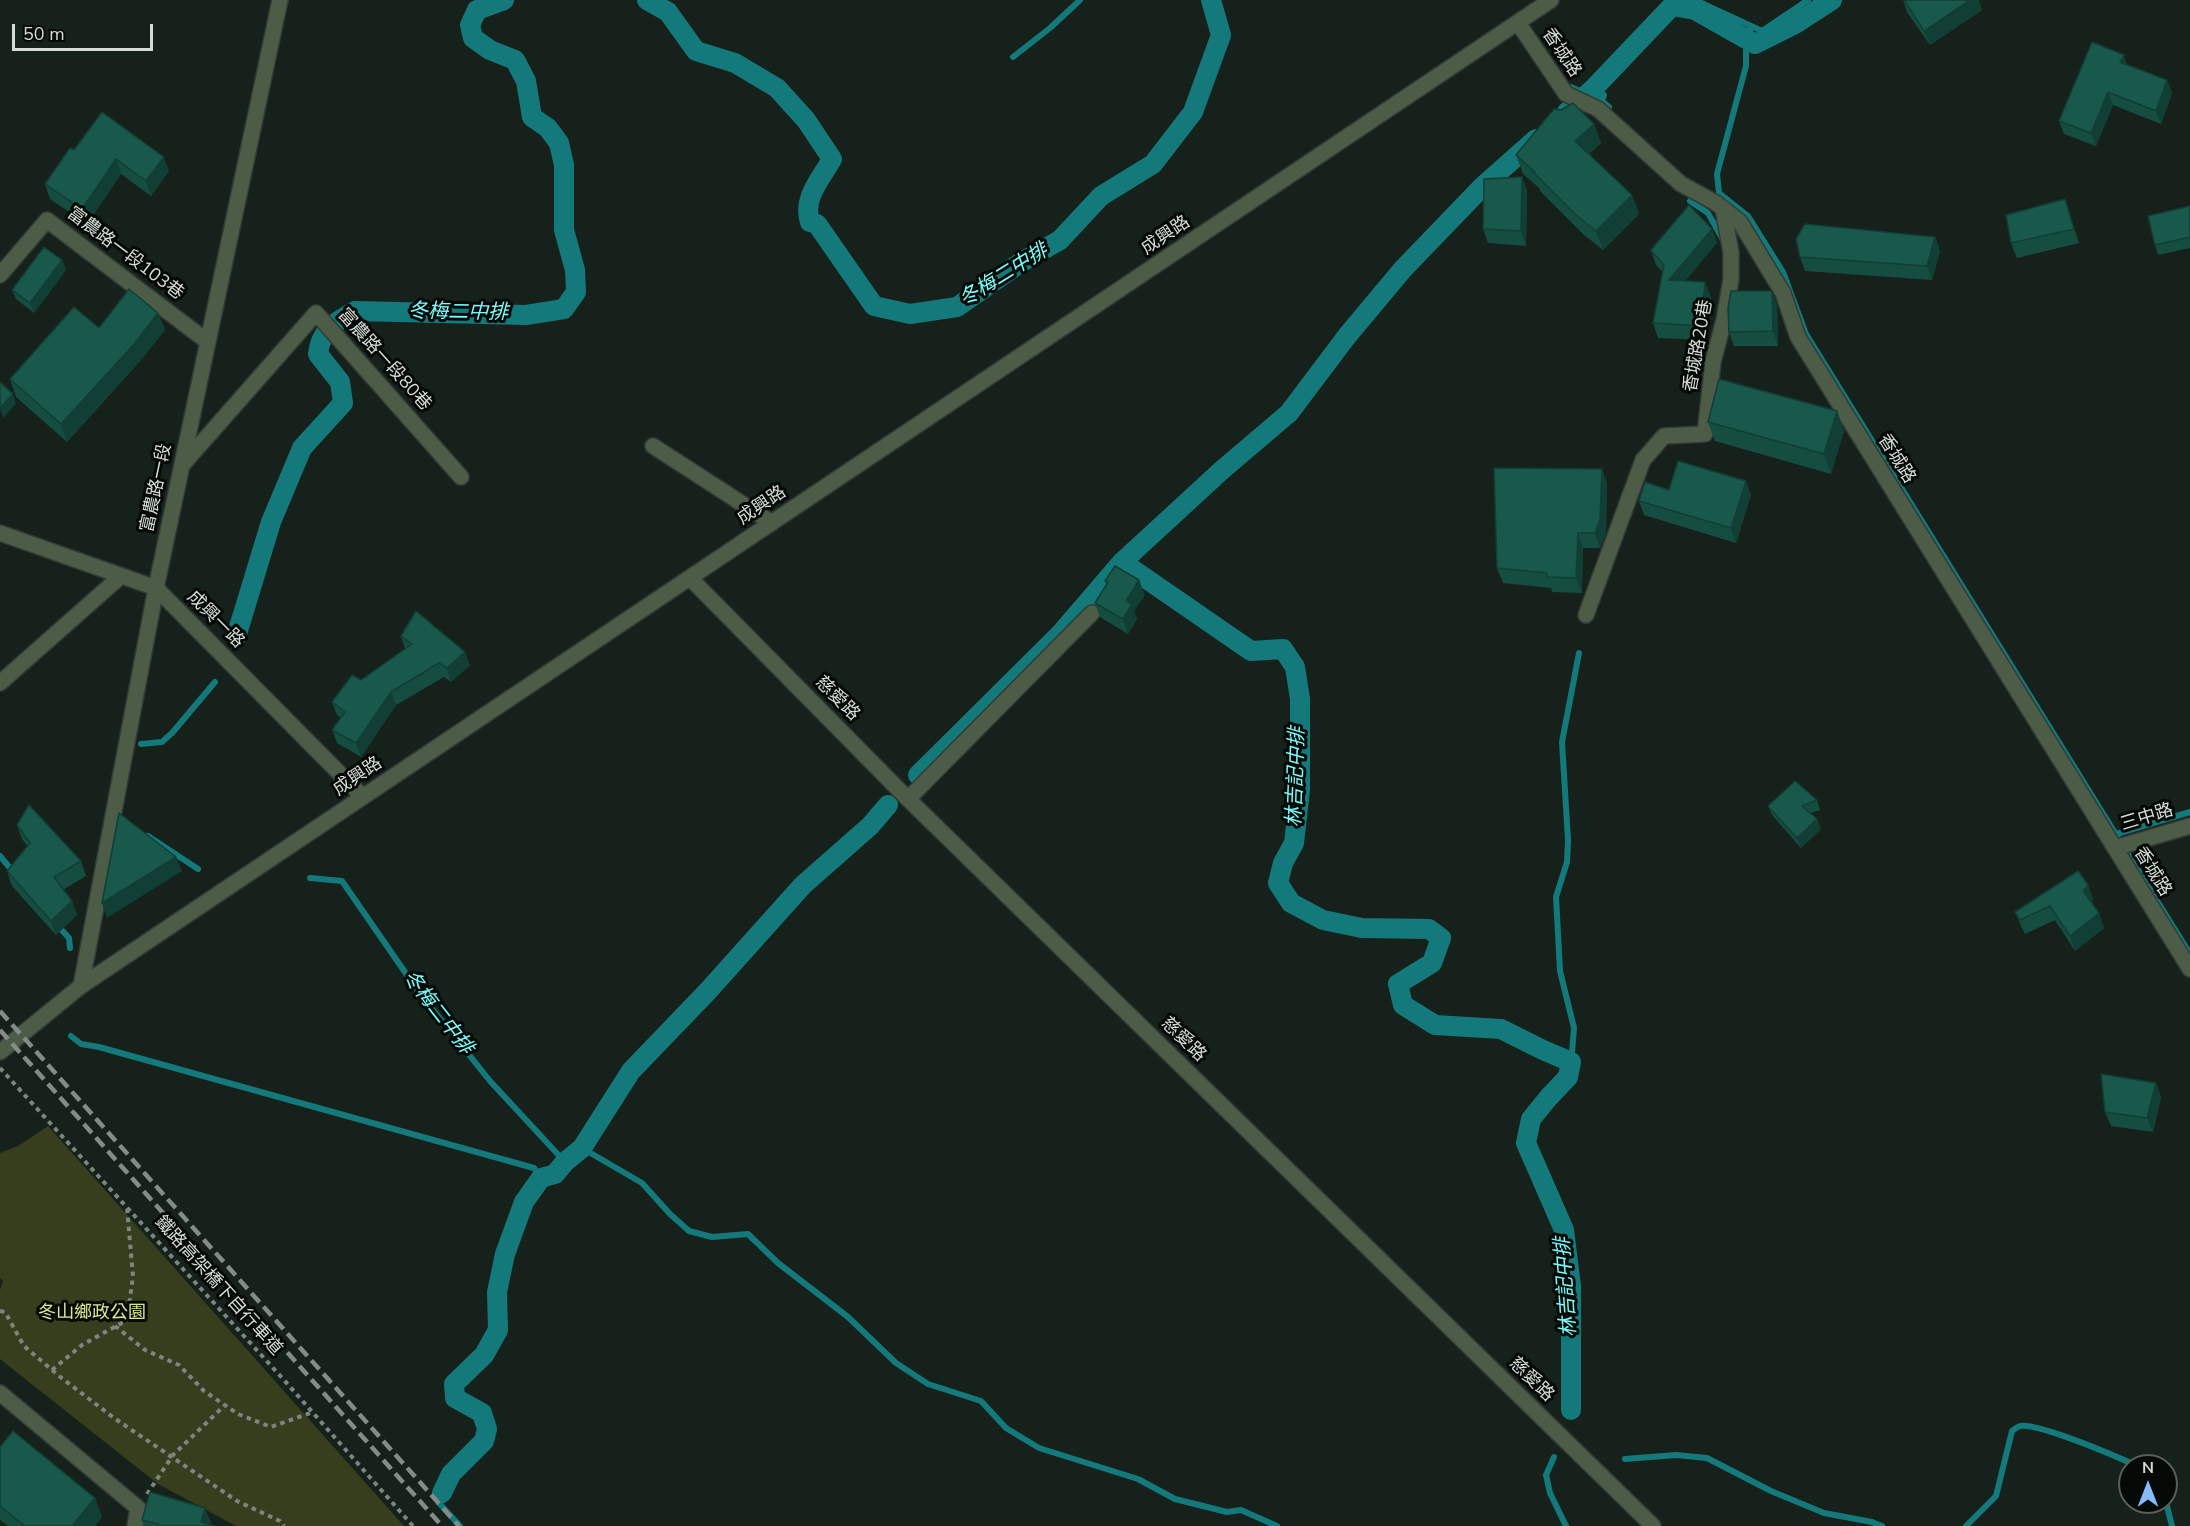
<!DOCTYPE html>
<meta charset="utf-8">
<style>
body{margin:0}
#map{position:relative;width:2190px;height:1526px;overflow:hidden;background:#17211b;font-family:"Nunito Sans",sans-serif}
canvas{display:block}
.north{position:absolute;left:2118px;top:1454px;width:60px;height:60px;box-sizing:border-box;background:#060a07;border:2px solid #595e5a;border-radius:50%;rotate:0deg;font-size:16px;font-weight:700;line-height:24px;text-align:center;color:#d5dbd7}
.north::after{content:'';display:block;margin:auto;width:21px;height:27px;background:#85bbfb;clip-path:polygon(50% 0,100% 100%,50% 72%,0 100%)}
.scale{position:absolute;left:12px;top:24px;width:141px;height:27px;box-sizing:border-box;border:3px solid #d5dbd7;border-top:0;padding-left:8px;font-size:18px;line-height:21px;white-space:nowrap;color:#d5dbd7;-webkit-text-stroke:4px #060a07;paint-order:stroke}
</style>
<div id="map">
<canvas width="2190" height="1526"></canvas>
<div class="north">N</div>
<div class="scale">50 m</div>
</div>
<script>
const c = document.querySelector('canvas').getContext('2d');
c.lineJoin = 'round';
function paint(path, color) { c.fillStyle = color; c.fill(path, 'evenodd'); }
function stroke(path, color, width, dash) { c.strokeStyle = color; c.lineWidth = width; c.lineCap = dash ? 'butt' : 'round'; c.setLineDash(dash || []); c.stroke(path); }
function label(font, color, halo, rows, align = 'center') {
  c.font = font + ' "Nunito Sans","Noto Sans TC",sans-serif'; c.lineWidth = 6; c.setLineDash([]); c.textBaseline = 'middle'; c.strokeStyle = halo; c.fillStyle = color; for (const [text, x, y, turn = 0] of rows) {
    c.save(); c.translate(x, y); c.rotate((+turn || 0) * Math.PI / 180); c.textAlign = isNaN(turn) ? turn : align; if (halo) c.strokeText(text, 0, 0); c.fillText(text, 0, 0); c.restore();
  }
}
paint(new Path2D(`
 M48,1126L404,1526H236L158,1484L0,1359V1290L3,1281L0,1278V1153L18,1146Z`), '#373e1d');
stroke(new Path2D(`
 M1695,0L1762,31L1808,0
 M1751,26L1746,50V66L1717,174L1719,193L1748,216L1783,272L1806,334L2190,954
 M1013,57L1050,28L1080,0
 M1571,87L1602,101L1609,107
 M1594,88L1604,95L1602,101
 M1690,201L1708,213L1723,240
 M141,744L162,742L172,733L215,682
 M2116,834L2190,812
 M148,836L198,869
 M0,856L15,874
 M310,878L342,881L418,991L490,1081L565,1162
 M58,926L69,938L70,948
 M71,1036L81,1044L99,1047L534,1168L541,1178
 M1572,1053L1574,1028L1560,971L1556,897L1567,862L1568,840L1562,742L1579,653
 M582,1148L642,1183L670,1214L689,1231L712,1237L748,1234L778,1263L848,1317L896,1363L928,1384L981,1401L1006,1428L1039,1448L1138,1479L1175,1499L1227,1512L1241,1510L1277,1526
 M1554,1457L1546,1475L1550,1493L1566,1526
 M1625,1459L1676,1455L1707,1458L1771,1491L1824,1513L1872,1522L1882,1526
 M2166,1502L2172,1526
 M439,1503L460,1526
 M1966,1526L1996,1496L2012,1431C2015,1429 2017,1427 2020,1426C2037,1422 2118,1457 2137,1466`), '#13797a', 6);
stroke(new Path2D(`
 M647,0L668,12L696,51L735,63L777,88L806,120L832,159C821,179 802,198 810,222L817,224L874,306L910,314L957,307L1020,263L1060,240L1101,196L1153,164L1193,112L1221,35L1211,0
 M1567,112L1594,88L1672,6L1695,10L1755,44L1795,24L1832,0
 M1122,562L1251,651L1283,649L1295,667L1300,699V790L1294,843L1283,863L1278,883L1291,903L1323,920L1362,928L1429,929L1441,938L1432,963L1398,984L1403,1005L1435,1025L1501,1029L1543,1050L1571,1062L1568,1077L1549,1097L1531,1119L1526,1143L1564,1230L1571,1286V1410
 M236,637L271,522L302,448L343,403L340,382L318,354C320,331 336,321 355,311L526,315L564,309L576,292L575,270L564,230V165L559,143L548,128L532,117L526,81L515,60L490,50L473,38L470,25L477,10L504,0
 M918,775L1061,633L1122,562L1222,470L1289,413L1347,336L1403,269L1483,186L1536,139
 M442,1493L451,1474L484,1441L487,1429L482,1413L455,1398L454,1384L484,1355L498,1330L497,1292L505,1254L524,1202L541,1178L555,1174L565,1162L582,1148L631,1071L707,992L803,885L870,826L888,805`), '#13797a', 20);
const minor = new Path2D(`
 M1518,23L1566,94L1598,109L1681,184L1716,203L1740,222L1783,293L1798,337L2190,969
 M0,275L47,220L208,342
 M653,446L772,523
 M184,463L316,313L461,477
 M0,533L156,588L363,797
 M690,578L908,799L1653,1526
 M1586,615L1643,460L1664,436L1705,434L1713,362L1724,320L1731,279V252L1723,209
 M0,683L121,576
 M908,799L1092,613
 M2115,848L2190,826
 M81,986L156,588L280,0
 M0,1052L81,986L1551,0
 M0,1393L138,1508L135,1526`);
stroke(minor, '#323b35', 18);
stroke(new Path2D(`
 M0,1068L284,1380L413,1526
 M0,1311L5,1312L24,1346L59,1376L114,1418L237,1501L280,1521L284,1526
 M115,1326L145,1350L179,1365L204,1391L238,1414L271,1427L313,1412
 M52,1370L82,1345L127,1320L133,1276L127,1208
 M147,1494L173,1455L225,1405`), '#7d8580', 4, [4.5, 4.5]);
stroke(minor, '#4d5c47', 15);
stroke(new Path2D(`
 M0,1011L459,1526
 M0,1030L442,1526`), '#858c87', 4.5, [12, 6]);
paint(new Path2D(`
 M1903,0H1979L1982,10L1930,45L1907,12Z
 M2127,65L2167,80L2172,93L2161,124L2113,105L2096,146L2064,134L2059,121Z
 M1594,124L1601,143L1589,154L1632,195L1639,214L1603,250L1583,234L1540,191L1539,188L1523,174L1516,155Z
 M74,150L169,171L151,196L121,174L87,224L50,199L45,184Z
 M1522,177L1527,192L1526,246L1488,243L1483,229Z
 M2065,199L2079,243L2017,258L2011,243Z
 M2190,206V248L2158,255L2155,245Z
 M1712,229L1717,243L1685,281L1711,297L1706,340L1658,338L1653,323L1663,272L1656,265L1651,250Z
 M1935,237L1940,251L1932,280L1805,271L1800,257Z
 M62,260L66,270L34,313L16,299L12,290Z
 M1777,305L1778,346H1734L1729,332Z
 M158,313L165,330L141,360L67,442L16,397L10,379L99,328Z
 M1837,411L1844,431L1831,474L1715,441L1708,422Z
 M1602,469L1607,484L1606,534L1600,548H1583L1582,593L1552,592L1551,588L1503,583L1497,568Z
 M1746,481L1751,495L1736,543L1644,515L1639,501Z
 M1105,581L1145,595L1134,611L1137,619L1128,634L1100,617L1095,603L1106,585Z
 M401,636L470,665L451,682L444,677L396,705L361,757L337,743L332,730L341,718L337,715L332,702L361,680L405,649Z
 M1817,800L1820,810L1811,813L1817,819L1821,829L1801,848L1772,815L1768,806Z
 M17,825L81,861L86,876L63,890L72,901L77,915L56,935L12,886L7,871L28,847L22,839Z
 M2088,885L2093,900L2091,902L2099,913L2104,928L2075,951L2055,920L2025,934L2021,926L2015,912Z
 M2156,1083L2161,1097L2153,1132L2111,1126L2105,1112Z
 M0,1447L95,1498L102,1517L95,1526H8L0,1520Z
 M142,1520L211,1522L210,1524L215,1526H144Z`), '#154d41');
paint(new Path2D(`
 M1970,0H1979L1982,10L1930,45L1924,31Z
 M2124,55L2128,68L2120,62Z
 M2167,80L2172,93L2161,124L2156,111Z
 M2108,92L2113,105L2096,146L2091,133Z
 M1594,124L1601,143L1582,160L1575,141Z
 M164,157L169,171L151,196L146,181Z
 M116,159L121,174L87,224L82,209Z
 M1522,177L1527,192L1526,246L1521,231Z
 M1632,195L1639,214L1603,250L1596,231Z
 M1712,229L1717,243L1674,294L1669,280Z
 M1935,237L1940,251L1932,280L1927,266Z
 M62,260L66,270L34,313L30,303Z
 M1705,282L1711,297L1706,340L1701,326Z
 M1772,291L1777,305L1778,346L1773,331Z
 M158,313L165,330L141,360L67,442L61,424Z
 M13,394L16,404L3,418L0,408Z
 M1837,411L1844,431L1831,474L1824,454Z
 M1602,469L1607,484L1606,534L1600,548L1595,533Z
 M1746,481L1751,495L1736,543L1731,528Z
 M1578,533L1583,548L1582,593L1576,578Z
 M1139,580L1145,595L1134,611L1137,619L1128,634L1123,619L1126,601Z
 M465,652L470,665L451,682L447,668Z
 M391,692L396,705L361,757L356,743Z
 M1817,819L1821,829L1801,848L1797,838Z
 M176,857L182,871L107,918L102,903Z
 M2088,885L2093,900L2088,906L2083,891Z
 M72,901L77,915L56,935L51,921Z
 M2099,913L2104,928L2075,951L2070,936Z
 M2156,1083L2161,1097L2153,1132L2147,1118Z
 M95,1498L102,1517L95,1526H72Z
 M205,1508L211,1522L210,1526L201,1522Z`), '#113e35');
const building = new Path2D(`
 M1904,0H1970L1924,31Z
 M2092,42L2124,55L2120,62L2167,80L2156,111L2108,92L2091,133L2059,121Z
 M1573,103L1594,124L1575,141L1632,195L1596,231L1576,215L1533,172H1535L1516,155L1554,109L1561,110Z
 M102,112L164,157L146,181L116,159L82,209L45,184L70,148L74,150Z
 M1522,177L1521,231L1483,229L1484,179Z
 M2065,199L2074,229L2011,243L2006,215Z
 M1689,205L1712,229L1669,280L1705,282L1701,326L1653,323L1664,265L1651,250Z
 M2190,206V237L2155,245L2148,216Z
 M1805,224L1935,237L1927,266L1800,257L1796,239Z
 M44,247L62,260L30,303L12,290Z
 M129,289L158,313L135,343L61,424L10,379L74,307L99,328Z
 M1731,291H1772L1773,331L1729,332L1728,308Z
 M1719,379L1837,411L1824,454L1708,422Z
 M0,382L13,394L0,408Z
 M1678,461L1746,481L1731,528L1639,501L1645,482L1669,490Z
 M1494,468L1602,469L1600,519L1595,533H1578L1576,578L1547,577V573L1497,568Z
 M1115,566L1139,580L1126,601L1132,604L1123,619L1095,603L1108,582L1105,581Z
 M416,611L465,652L447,668L439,663L391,692L356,743L332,730L345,712L332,702L352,675L361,680L412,644L401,636Z
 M1795,781L1817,800L1802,806L1817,819L1797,838L1768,806Z
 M29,805L81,861L54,877L72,901L51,921L7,871L30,843L17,825Z
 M119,813L176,857L102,903L113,845Z
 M2078,871L2088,885L2083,891L2099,913L2070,936L2050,906L2020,920L2015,912Z
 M2101,1074L2156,1083L2147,1118L2105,1112Z
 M13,1431L95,1498L72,1526H25L0,1506V1447Z
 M150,1492L205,1508L201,1522L215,1526H158V1524L142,1520Z`);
paint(building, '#18594c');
stroke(building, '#113e35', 1.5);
label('18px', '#d5dbd7', '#060a07', [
 ["香城路",1561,53,56],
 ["成興路",1166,236,-34],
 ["富農路一段103巷",125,254,37],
 ["香城路20巷",1699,346,-80],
 ["富農路一段80巷",384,360,48],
 ["香城路",1896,459,58],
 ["富農路一段",157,488,-78],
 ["成興路",762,506,-34],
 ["成興一路",215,620,45],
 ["慈愛路",837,699,45],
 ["成興路",358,777,-34],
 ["三中路",2147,818,-17],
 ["香城路",2152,872,58],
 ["慈愛路",1183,1040,44],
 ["鐵路高架橋下自行車道",218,1286,48],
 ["慈愛路",1531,1380,44]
]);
label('18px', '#d5e88f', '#060a07', [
 ["冬山鄉政公園",92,1314]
]);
label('italic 20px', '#7afcfc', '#060a07', [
 ["冬梅二中排",1004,276,-32],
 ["冬梅二中排",458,313,1],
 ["林吉記中排",1297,777,-88],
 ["冬梅二中排",437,1013,52],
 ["林吉記中排",1567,1287,-94]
]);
</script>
